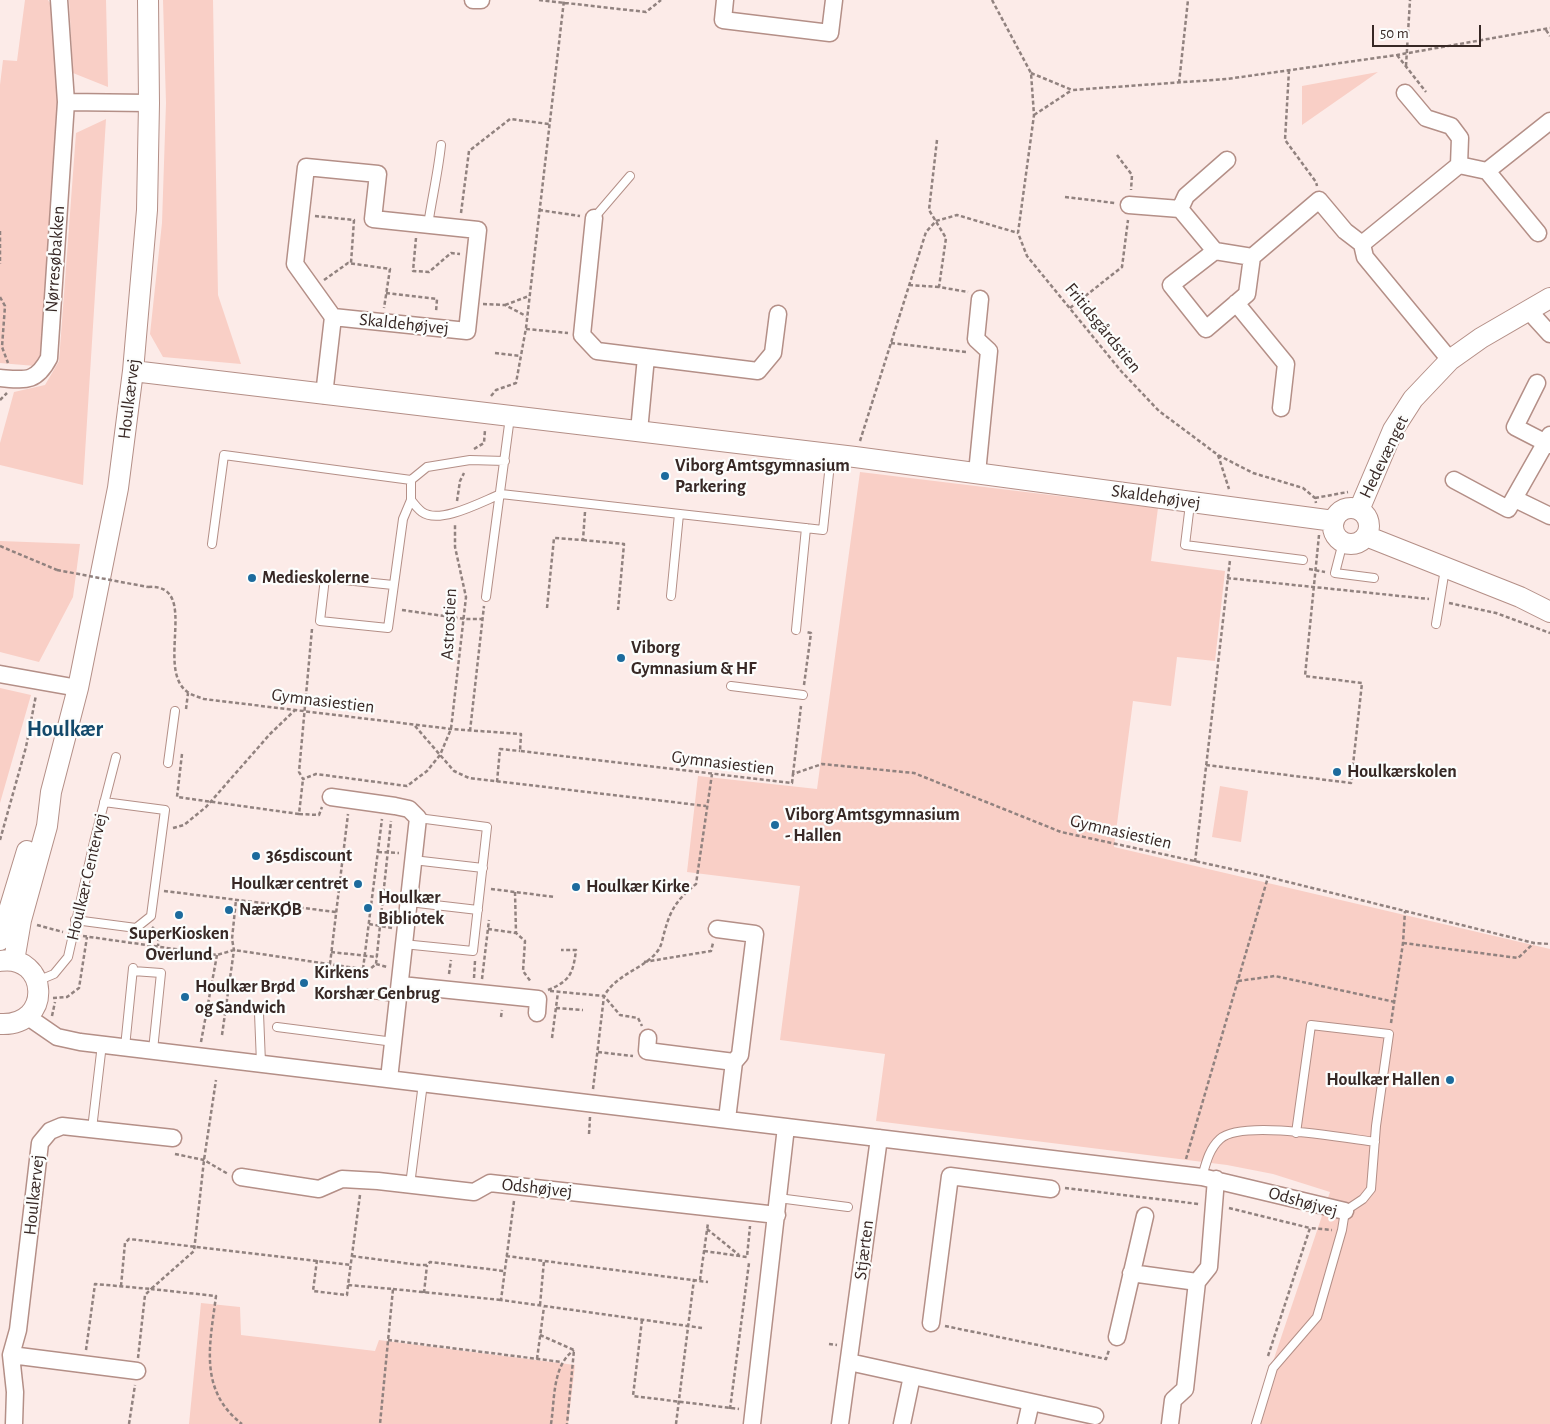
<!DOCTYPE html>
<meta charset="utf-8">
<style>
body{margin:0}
#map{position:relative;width:1550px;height:1424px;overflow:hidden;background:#fcebe8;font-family:"Alegreya Sans",sans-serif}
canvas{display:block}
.scale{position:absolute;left:1372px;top:25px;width:109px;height:22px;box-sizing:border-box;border:2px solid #372825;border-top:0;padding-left:6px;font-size:15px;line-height:18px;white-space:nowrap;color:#372825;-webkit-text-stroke:4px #fcfdfc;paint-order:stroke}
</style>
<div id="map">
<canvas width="1550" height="1424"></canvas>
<div class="scale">50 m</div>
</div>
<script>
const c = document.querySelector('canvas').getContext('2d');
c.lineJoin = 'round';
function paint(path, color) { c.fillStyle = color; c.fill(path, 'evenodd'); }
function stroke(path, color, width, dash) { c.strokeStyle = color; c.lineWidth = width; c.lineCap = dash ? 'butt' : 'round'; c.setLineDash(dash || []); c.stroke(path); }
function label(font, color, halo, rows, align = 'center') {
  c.font = font + ' "Alegreya Sans",sans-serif'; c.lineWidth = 4.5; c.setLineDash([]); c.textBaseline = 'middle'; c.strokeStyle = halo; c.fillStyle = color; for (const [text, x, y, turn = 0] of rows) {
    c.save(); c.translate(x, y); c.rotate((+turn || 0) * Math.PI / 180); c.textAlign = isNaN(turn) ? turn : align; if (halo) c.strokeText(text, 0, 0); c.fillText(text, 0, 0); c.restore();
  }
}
paint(new Path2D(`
 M25,0H48L55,11L58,108L45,348L35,366L0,363V85L3,60L17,61Z
 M69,0H106L108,87L73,73Z
 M163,0H213L218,295L241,364L163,357L150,334L162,223L166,103Z
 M1378,72L1302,125V86Z
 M106,119L83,485L0,465V443L14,392L45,385L59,361L76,133Z
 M860,472L1158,508L1151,561L1225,571L1215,661L1177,657L1171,706L1133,701L1114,847L1550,949V1424H1252L1330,1192L1273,1174L1227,1165L876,1121L885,1054L780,1040L800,886L687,872L698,776L817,789Z
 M0,541L80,544L73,597L39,662L0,652Z
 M0,688L31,695L0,803Z
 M1220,786L1248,791L1241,842L1212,837Z
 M201,1303L240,1307L241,1335L375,1351L379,1340L575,1365L568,1424H189Z`), '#f9cfc6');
const service = new Path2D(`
 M594,218L630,176
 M428,225C432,198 438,173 441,145
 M505,461L470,460L427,467L411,480V500C414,504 418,509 422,512C440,525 483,501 501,494L823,530L831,454
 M1190,504L1185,545L1303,560
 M1343,542L1335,573L1374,578
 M212,544L224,455L411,480
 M393,585L325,578L320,621L388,628L403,519L411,500
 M671,596L679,514
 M486,597L510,417
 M1436,624L1445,569
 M796,630L806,528
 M731,686L803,695
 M168,763L175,711
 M413,860L483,868
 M409,902L478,910
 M75,920L136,928L151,916L165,810L104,802
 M403,944L473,951L487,827L418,818
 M133,971L161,973L153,1050
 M37,981L54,974L68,957L94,842L116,757
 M363,993L399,998
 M259,1013L261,1063
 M277,1027L394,1042
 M125,1047L133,968
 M92,1129L102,1044
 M1202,1177C1206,1163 1209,1149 1220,1139C1242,1119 1344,1138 1375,1142
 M410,1185L423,1083
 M778,1198L848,1207
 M1256,1424L1273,1368L1317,1317L1342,1230L1345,1211L1363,1199L1371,1189L1376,1126L1389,1034L1311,1025L1296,1133`);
const minor = new Path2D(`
 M473,0H481
 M725,0L723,20L830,33L834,0
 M66,102L149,103
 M1459,165L1487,171L1538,233
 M1487,171L1550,121
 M1129,205L1180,209L1215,251L1252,257L1319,200L1345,231L1362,244L1365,257L1450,360
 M1180,209L1186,196L1227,160
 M594,218L582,335L597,351L758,371L773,353L778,314
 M1362,244L1459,165L1460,138L1451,126L1426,118L1405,93
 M1215,251L1171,285L1206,329L1247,294L1252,257
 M1236,303L1286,364L1281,408
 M1529,311L1550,334
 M0,378C25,380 36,383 49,358L66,102L59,0
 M1537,383L1515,427L1550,445
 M324,395L333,317L295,264L306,167L378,174L373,219L478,230L467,331L333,317
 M639,431L646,357
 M977,473L989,351L976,339L980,299
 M1454,480L1508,509L1550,435
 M1515,499L1550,516
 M0,674L78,688
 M331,797L395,806L409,809L418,818L389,1079
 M717,929L755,934L740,1055L734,1062
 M401,985L538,999L537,1013
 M28,1017L57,1037L80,1042L1202,1177L1345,1211
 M648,1038L647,1051L734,1062L727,1119
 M241,1177L319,1189L342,1179L378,1181L474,1192L490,1183L777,1215
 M1131,1273L1197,1282
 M931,1323L950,1176L1051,1189
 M1117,1337L1145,1216
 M11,1355L137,1371
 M849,1362L1095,1416
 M14,1424L15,1392L11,1355L18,1330L40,1143L50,1131L62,1126L173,1138
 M752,1424L786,1127
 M840,1424L879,1138
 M902,1424L912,1376
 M1026,1424L1031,1402
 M1170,1424L1173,1400L1185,1389L1197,1282L1209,1267L1216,1179`);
const tertiary = new Path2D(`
 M133,371L855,457L1334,521
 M1333 526a18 18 0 1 1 36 0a18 18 0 1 1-36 0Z
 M1359,510L1393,430L1413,399L1450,360L1481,338L1550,298
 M1366,536L1520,597L1550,612
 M0,940L27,851
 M0,961C48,953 54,1027 0,1024
 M14,961L21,920L47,826L51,792L78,688L118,488L133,371L147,210L149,103L148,0`);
stroke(service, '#b48f87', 10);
stroke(minor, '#b48f87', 19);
stroke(tertiary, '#b48f87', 22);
stroke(new Path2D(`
 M539,0L646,12L661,0
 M992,0L1031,73L1034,115L1018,233L1027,256L1121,371L1159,411L1218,455L1253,473L1303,488L1315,498L1316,503
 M1546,30L1550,36
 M1397,55L1426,92
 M1406,66L1410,0
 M1289,70L1285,140L1316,182L1317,186
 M1031,73L1072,90L1227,79L1397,55L1550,28
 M1179,83L1188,0
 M1034,115L1072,90
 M937,140L929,210L946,238L939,287L968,292
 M1117,155L1132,175L1131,190
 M1065,197L1115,203
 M539,210L580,216
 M461,213L469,151L510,119L549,124
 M315,216L354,220L351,263
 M0,231V264
 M416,238L413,271L429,272L451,253L460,254
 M324,280L348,263L390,269L384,308
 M909,285L939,287
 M386,293L437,299L436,312
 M0,297L5,306L2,347L8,363
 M483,304L505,305L526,316
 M505,305L529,296
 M1070,308L1122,267L1128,220
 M526,329L568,333
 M891,343L966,352
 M495,353L521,356
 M491,396L496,390L516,383L526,328L564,0
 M0,400L7,393
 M860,441L926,232L936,221L957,215L1018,233
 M474,449L484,443L485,430
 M1218,455L1229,489
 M1315,498L1348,492
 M457,501L460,481L464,473
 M583,540L624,544L618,610
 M0,546L57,570
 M1309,569L1325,572
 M1227,578L1429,599
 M148,587C202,583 153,671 189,693C194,696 199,697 204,699L451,729L521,734L520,751L792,783L793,774L822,764L914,773L1061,832L1268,877L1534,943L1550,944
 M1449,603L1496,613L1550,633
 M547,608L554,538L583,540L585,512
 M402,610L465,619H483
 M312,629L299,772L303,779L316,774L407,786L427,771L440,755L451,729L466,597L455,547V524
 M804,685L811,633L806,632
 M186,709L188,693
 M415,726L454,771L469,778L706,806
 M470,731L484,606
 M182,754L177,797L299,814L303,779
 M1206,765L1351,783L1362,683L1305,676L1319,535
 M793,774L801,706
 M497,782L500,749L520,751
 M299,814L319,815L322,807
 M173,828L184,825L206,807L270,734L295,710
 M0,840L26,747L36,695
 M378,852L399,853
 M1195,862L1230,560
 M491,889L555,897
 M164,891L336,912
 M515,892L516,933L525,941L523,971L531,982
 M369,924L392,928
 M37,925L63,932
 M152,927L159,934L158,946
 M488,929L516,933
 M83,936L217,955L234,950L369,970L376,964L391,821
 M1403,943L1518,958L1534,943
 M331,952L377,957
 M644,962L711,951L713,943
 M330,964L348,814
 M376,964L387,967
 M363,969L382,819
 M449,974L451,960
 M474,978L475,961
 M482,979L489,920
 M1238,981L1275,976L1395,1002
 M548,990C570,981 573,974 576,950H561
 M550,991L604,996L620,1015L638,1018L642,1026
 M53,998L67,997L79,988L87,937
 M556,1008L583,1010
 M52,1016L55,1002
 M501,1017L502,1010
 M1391,1023L1403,943L1405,911
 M222,1035L234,950L232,939L236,900
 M552,1038L558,992
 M201,1042L217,955
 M598,1052L633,1056
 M593,1089L604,996C618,972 646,969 659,949C662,944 663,936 665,930C671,908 678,899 696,884L712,774
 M589,1134L590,1117
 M175,1154L204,1160L228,1174
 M1186,1159L1268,877
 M1065,1188L1199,1204
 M360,1195L348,1285L393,1289L380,1424
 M514,1201L501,1300L702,1328
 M1229,1208L1310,1228
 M707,1229L739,1255
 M704,1251L747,1257L750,1226
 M352,1256L419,1265H427L430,1262L504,1271
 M506,1256L708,1282
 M317,1260L313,1291L347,1295L348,1285
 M700,1280L708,1223
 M121,1286L125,1243L129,1239L351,1265
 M393,1289L501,1300
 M424,1293L427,1265
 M540,1305L544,1261
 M642,1320L633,1396L739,1409
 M945,1326L1106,1359L1109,1350
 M540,1335L574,1350L567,1424
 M388,1340L562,1362
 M829,1344L837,1345
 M86,1350L95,1284L151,1289L194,1251L204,1160L216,1080
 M1268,1356L1310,1228L1332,1230
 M138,1358L145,1295L151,1289L216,1296C210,1344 198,1390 242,1424
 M537,1359L544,1307
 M730,1409L749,1263
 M129,1424L135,1385
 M551,1424C555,1399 552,1366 574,1350
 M676,1424L694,1279`), '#91827f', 2.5, [4, 2.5]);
stroke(service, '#fff', 8);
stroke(minor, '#fff', 16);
stroke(tertiary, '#fff', 20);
stroke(new Path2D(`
 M57,570L148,587`), '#91827f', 2.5, [4, 2.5]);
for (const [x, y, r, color] of [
 [665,476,5,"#1c6b9d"],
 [252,578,5,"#1c6b9d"],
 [621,658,5,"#1c6b9d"],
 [1337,772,5,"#1c6b9d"],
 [775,825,5,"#1c6b9d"],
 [256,856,5,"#1c6b9d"],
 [358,884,5,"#1c6b9d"],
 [576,887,5,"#1c6b9d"],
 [368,908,5,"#1c6b9d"],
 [229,910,5,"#1c6b9d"],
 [179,915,5,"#1c6b9d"],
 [304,983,5,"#1c6b9d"],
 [185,997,5,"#1c6b9d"],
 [1450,1080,5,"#1c6b9d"]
]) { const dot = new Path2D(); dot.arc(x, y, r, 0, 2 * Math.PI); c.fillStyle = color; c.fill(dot); stroke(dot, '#fcfdfc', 2); }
label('18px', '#372825', '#fcfdfc', [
 ["Nørresøbakken",55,259,-86],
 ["Skaldehøjvej",404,324,6],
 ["Fritidsgårdstien",1103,328,51],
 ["Houlkærvej",129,399,-83],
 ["Hedevænget",1384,457,-64],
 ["Skaldehøjvej",1156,497,8],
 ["Astrostien",449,624,-87],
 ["Gymnasiestien",323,701,7],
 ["Gymnasiestien",723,763,7],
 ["Gymnasiestien",1121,832,13],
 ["Houlkær Centervej",87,877,-77],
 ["Odshøjvej",537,1188,6],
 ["Houlkærvej",34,1195,-84],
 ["Odshøjvej",1303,1202,16],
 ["Stjærten",864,1250,-83]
]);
label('bold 18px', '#372825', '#fcfdfc', [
 ["Viborg Amtsgymnasium",675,466],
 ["Parkering",675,487],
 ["Medieskolerne",262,578],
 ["Viborg",631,648],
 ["Gymnasium & HF",631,669],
 ["Houlkærskolen",1347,772],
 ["Viborg Amtsgymnasium",785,815],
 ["- Hallen",785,836],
 ["365discount",266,856],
 ["Houlkær centret",348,884,"right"],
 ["Houlkær Kirke",586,887],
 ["Houlkær",378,898],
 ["Bibliotek",378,919],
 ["NærKØB",239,910],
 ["SuperKiosken",179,934,"center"],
 ["Overlund",179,955,"center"],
 ["Kirkens",314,973],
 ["Korshær Genbrug",314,994],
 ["Houlkær Brød",195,987],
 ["og Sandwich",195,1008],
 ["Houlkær Hallen",1440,1080,"right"]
], 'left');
label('bold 22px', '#13496b', '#fcfdfc', [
 ["Houlkær",65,729]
]);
</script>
